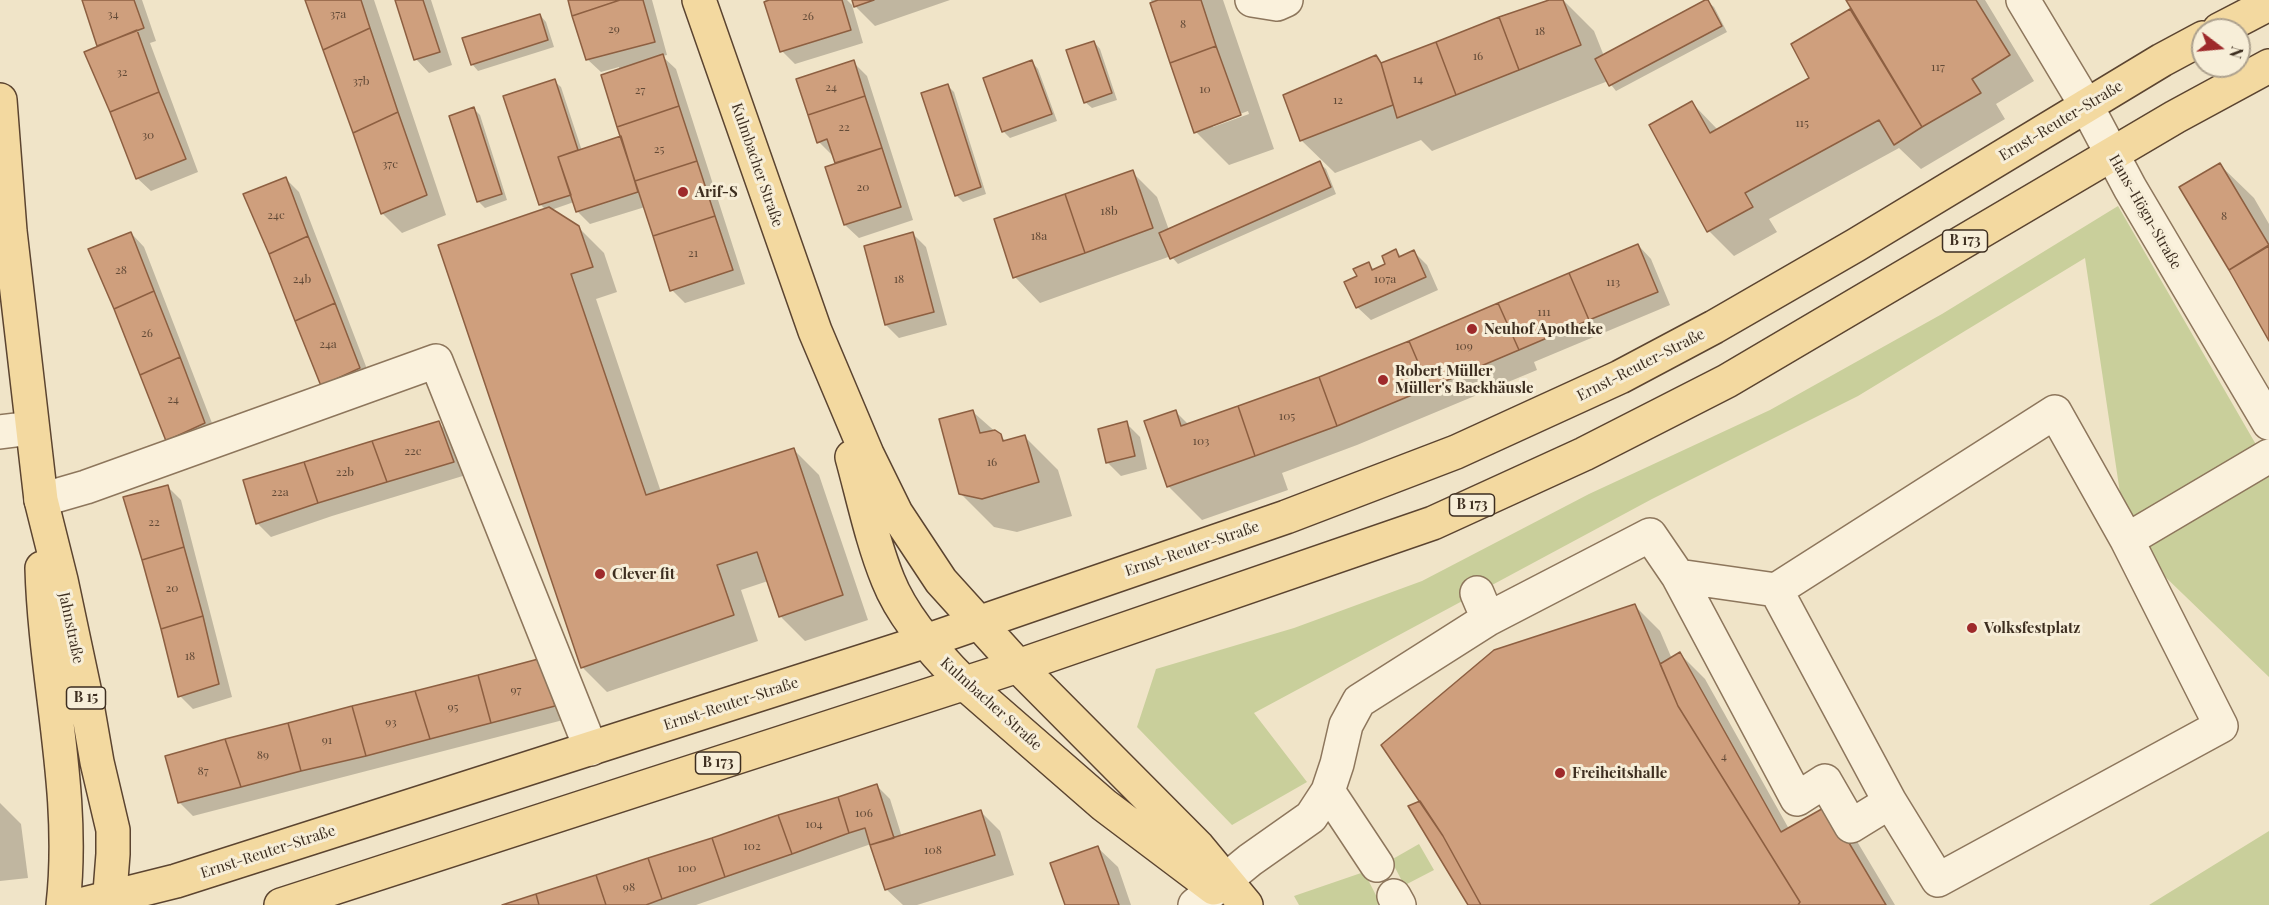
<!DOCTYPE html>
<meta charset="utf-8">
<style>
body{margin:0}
#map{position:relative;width:2269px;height:905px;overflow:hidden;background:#f0e4c8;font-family:"Playfair Display",serif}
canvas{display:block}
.north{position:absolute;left:2191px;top:18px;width:60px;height:60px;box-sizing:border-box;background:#f7eed8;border:2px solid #ada18e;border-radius:50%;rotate:106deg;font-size:16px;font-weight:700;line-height:24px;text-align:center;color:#3d2e20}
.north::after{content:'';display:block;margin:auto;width:21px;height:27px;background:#9e2a2b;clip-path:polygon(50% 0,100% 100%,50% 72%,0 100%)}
</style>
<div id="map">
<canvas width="2269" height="905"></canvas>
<div class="north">N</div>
</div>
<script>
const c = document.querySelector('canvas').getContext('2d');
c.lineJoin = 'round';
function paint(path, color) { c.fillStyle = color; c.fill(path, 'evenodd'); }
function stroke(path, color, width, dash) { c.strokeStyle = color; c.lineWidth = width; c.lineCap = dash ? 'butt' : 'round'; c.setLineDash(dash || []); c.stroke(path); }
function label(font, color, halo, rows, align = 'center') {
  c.font = font + ' "Playfair Display",serif'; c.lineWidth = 6; c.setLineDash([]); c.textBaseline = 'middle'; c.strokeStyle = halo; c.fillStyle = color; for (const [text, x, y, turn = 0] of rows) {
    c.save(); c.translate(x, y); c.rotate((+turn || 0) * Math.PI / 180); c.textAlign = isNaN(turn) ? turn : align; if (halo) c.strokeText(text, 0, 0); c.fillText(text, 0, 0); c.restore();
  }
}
paint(new Path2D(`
 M2118,206L2269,467V677L2127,540L2085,258L1858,396L1652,499L1254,713L1307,782L1232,825L1137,727L1156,669L1294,628L1422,581L1589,494L1770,410L1942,314Z
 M2269,831V905H2149Z
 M1419,844L1434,870L1407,884L1402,881L1391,860Z
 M1364,872L1380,903L1377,905H1299L1294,896Z`), '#c9cf9b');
paint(new Path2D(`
 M83,0H142L156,41L150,43L198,172L151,191L137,178L99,47Z
 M307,0H374L446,215L402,233L383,214Z
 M397,0H431L452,65L429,73L416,59Z
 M570,0H652L667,55L662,56L676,69L745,284L685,303L672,290L645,207L590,224L577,211L574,202L551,210L578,227L604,253L617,292L596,299L661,492L794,450L819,475L868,620L805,641L780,616L768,581L741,590L758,641L607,692L582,667L546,210L541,205L505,97L554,81L561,87L582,151L623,137L619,67L601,72L587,59Z
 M765,0H847L852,5L863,43L795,64L782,51Z
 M853,0H950L875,26L855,6Z
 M1151,0H1223L1274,149L1229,165L1196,132ZM1248,111L1249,114L1213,127V124Z
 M1554,0H1563L1594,31L1604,56L1707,1L1714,7L1727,32L1616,91L1608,81L1432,151L1421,140L1335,173L1301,140L1376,57L1383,64Z
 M1848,0H1985L2034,81L1996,104L2005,119L1921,169L1899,148L1769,219L1777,232L1734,256L1709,231L1692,103L1718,130L1811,79L1793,45L1852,10Z
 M540,15L546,22L554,47L478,71L472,64Z
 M1094,42L1100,49L1117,100L1092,108L1085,102Z
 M853,62L867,76L913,220L859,238L845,225L827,168L837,164L834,154L832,155L819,142Z
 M1032,62L1038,69L1057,121L1010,138L1003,131Z
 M948,86L954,92L986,194L963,202L956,195Z
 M474,109L480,115L507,200L485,208L478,201Z
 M1319,163L1326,169L1336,194L1178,264L1171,256L1040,303L1015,277L1132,172L1157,197L1169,230Z
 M2220,165L2254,198L2269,224V338L2181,188Z
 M285,178L299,192L372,382L322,385L245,195Z
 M131,233L144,247L217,436L167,440L90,249Z
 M913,234L926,247L947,325L899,338L886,325Z
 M1638,245L1651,259L1670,305L1534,362L1537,370L1357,445L1282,473L1288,490L1202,520L1168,486L1176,412L1189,425L1238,408L1409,343Z
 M1396,251L1402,257L1414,252L1427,265L1438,290L1371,320L1357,307L1359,277L1368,264L1375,270L1387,265Z
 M973,412L1007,442L1024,436L1058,470L1072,516L1017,532L994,527L960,493Z
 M439,423L452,437L466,475L332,516L271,537L258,524L245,481Z
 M1126,423L1140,437L1147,469L1121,476L1108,463Z
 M168,487L181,500L232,697L193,709L180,696Z
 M1635,606L1660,631L1672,659L1680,654L1705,679L1789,829L1852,833L1895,905H1469L1422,802Z
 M541,660L567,719L193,816L179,802Z
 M877,786L890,799L902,837L981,812L1000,831L1014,875L917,905H903L886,889L871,844L696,905H508Z
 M0,803L21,824L28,878L0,881Z
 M1098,848L1118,867L1131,905H1067Z`), '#0003');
const building = new Path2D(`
 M82,0H134L144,28L97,46Z
 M305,0H361L370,28L323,50Z
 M395,0H423L440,52L414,60Z
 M568,0H620L572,16Z
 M620,0H643L655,42L586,60L572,16Z
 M769,0H842L851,30L780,52L764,2Z
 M852,0H874L854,7Z
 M1158,0H1201L1216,46L1170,63L1150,3Z
 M1549,0H1563L1581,45L1519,70L1499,17Z
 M1705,0H1708L1722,26L1609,86L1595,59Z
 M1846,0H1976L2010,55L1972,79L1981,93L1922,127Z
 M1850,9L1922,127L1894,145L1879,120L1745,193L1753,207L1707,232L1649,125L1692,101L1710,133L1809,78L1791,44Z
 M540,14L548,40L471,65L462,38Z
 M1499,17L1519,70L1456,95L1436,42Z
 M370,28L398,112L353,133L323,50Z
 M137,30L159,92L110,112L84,52Z
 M1094,41L1112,93L1084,103L1066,50Z
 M1436,42L1456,95L1397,118L1381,63Z
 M1216,46L1241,115L1194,133L1170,63Z
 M663,54L679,106L617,127L601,75Z
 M1376,55L1381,63L1393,105L1300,141L1283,95Z
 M854,60L865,96L808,115L796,79Z
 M1032,60L1052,114L1002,132L983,78Z
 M555,79L578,150L558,157L571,195L539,205L503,96Z
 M948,84L981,187L955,196L921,93Z
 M159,92L186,159L136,179L110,112Z
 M865,96L882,148L835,163L827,139L817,143L808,115Z
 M679,106L697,161L635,181L617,127Z
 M474,107L502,194L477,202L449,116Z
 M398,112L427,195L381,214L353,133Z
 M621,136L638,192L576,212L558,157Z
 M882,148L901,207L844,225L825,167Z
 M697,161L715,216L653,236L635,181Z
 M1320,161L1331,187L1170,259L1159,233Z
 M2220,163L2269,245L2229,270L2179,187Z
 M1133,170L1153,228L1085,253L1065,194Z
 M286,177L308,236L269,254L243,194Z
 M1065,194L1085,253L1013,278L994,219Z
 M549,207L579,226L593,267L571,274L646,495L794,448L843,595L779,617L757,552L717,565L734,615L581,668L438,245Z
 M715,216L733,270L670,291L653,236Z
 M131,232L154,291L114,309L88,249Z
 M913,232L934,312L885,325L864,246Z
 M308,236L335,303L295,321L269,254Z
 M1638,244L1658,292L1589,320L1569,273Z
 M2269,246V341L2229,270Z
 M1396,249L1399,257L1414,250L1426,277L1356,308L1344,282L1357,276L1353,269L1369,262L1372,270L1385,264L1382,256Z
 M1569,273L1589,320L1519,350L1498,303Z
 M154,291L180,357L140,375L114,309Z
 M335,303L360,368L321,386L295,321Z
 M1498,303L1519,350L1429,388L1409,341Z
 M1409,341L1429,388L1337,426L1319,377Z
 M180,357L205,423L166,441L140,375Z
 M1319,377L1337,426L1255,456L1238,406Z
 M1238,406L1255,456L1167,487L1144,421L1176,410L1181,426Z
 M973,410L980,433L995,430L1001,434L1003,441L1025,435L1039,482L982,499L959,494L939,419Z
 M439,421L454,462L387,482L372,441Z
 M1127,421L1135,456L1106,463L1098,429Z
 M372,441L387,482L318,503L304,462Z
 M304,462L318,503L256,524L243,480Z
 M168,485L184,547L142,560L123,497Z
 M184,547L203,616L161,629L142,560Z
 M1635,604L1678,706L1800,902L1798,905H1481L1443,836L1381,745L1494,650Z
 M203,616L219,684L178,697L161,629Z
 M1680,652L1781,832L1827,806L1886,905H1798L1800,902L1678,706L1660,664Z
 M542,658L555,706L491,723L478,675Z
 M478,675L491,723L430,739L415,691Z
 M415,691L430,739L366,756L352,706Z
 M352,706L366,756L301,771L288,723Z
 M288,723L301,771L241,787L225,739Z
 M225,739L241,787L178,803L165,756Z
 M877,784L894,838L870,845L865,828L849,833L838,797Z
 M838,797L849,833L792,854L778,815Z
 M1420,801L1443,836L1481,905H1468L1408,806Z
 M981,810L995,855L885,890L870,845Z
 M778,815L792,854L725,877L712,838Z
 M712,838L725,877L662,899L648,858Z
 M1098,846L1119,905H1065L1050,863Z
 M648,858L662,899L646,905H606L596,875Z
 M596,875L606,905H539L536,894Z
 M536,894L539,905H502Z`);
paint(building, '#cf9f7d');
stroke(building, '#8d5f41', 1.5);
const minor = new Path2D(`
 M1252,0L1277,4L1286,0
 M2023,0L2086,105L2130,188L2269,423
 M0,432L32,428
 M41,500L86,487L436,361L591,749
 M2127,540L2269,456
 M1678,576L1776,590L2055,412L2127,540L2221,726L1938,880L1890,802L1776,590
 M1477,593L1488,619
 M1328,791L1377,865
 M1394,896L1399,905
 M1195,905L1250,860L1311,817L1328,791L1337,764L1346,725L1359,701L1488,619L1650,535L1678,576L1797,799L1825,781L1851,826L1890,802`);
const major = new Path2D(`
 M699,0L815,331L867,454L896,513L941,581L1018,666L1198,847L1246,905
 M2219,30L2269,4
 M0,100L10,231L41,500L61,580L85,693L97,762L113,830V854L109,905
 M852,457C863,497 872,541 888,580C903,618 936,655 964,683L1104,805L1214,888
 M42,568C45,680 76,792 63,905
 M80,905L176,881L926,641L1286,517L1456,452L1620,377L1714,327L1856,245L2162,60L2203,38
 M281,905L1018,666L1433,523L1584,454L1727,381L2175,117L2269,66`);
stroke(minor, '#8d765c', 36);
stroke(major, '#5b4430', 36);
stroke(minor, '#faf1dc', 33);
stroke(major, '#f3d9a0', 33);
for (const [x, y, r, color] of [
 [683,192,6,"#9e2a2b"],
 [1472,329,6,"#9e2a2b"],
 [1383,380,6,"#9e2a2b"],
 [600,574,6,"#9e2a2b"],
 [1972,628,6,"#9e2a2b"],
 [1560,773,6,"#9e2a2b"]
]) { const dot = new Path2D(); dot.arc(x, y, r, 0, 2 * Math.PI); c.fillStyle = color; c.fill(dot); stroke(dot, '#f7eed8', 2); }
label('12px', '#624a37', null, [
 ["34",113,14],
 ["37a",338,14],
 ["26",808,16],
 ["8",1183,24],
 ["29",614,29],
 ["18",1540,31],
 ["16",1478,56],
 ["117",1938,67],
 ["32",122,72],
 ["14",1418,79],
 ["37b",361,81],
 ["24",831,87],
 ["10",1205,89],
 ["27",640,90],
 ["12",1338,100],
 ["115",1802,123],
 ["22",844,127],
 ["30",148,135],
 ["25",659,149],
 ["37c",390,164],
 ["20",863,187],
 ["18b",1109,211],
 ["24c",276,215],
 ["8",2224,216],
 ["18a",1039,236],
 ["21",693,253],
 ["28",121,270],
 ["24b",302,279],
 ["18",899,279],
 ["107a",1385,279],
 ["113",1613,282],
 ["111",1544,312],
 ["26",147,333],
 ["24a",328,344],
 ["109",1464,346],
 ["24",173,399],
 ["105",1287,416],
 ["103",1201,441],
 ["22c",413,451],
 ["16",992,462],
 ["22b",345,472],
 ["22a",280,492],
 ["22",154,522],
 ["20",172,588],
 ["18",190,656],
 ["97",516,690],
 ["95",453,707],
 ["93",391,722],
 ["91",327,740],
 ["89",263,755],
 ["4",1724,756],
 ["87",203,771],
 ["106",864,813],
 ["104",814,824],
 ["102",752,846],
 ["108",933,850],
 ["100",687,868],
 ["98",629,887]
]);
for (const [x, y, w] of [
 [1965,241,45],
 [1472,505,45],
 [86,698,39],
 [718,763,45]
]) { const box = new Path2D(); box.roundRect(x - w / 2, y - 11, w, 22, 4.5); c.fillStyle = '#f7eed8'; c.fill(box); stroke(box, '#3d2e20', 1.5); }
label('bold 14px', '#3d2e20', null, [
 ["B 173",1965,241],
 ["B 173",1472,505],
 ["B 15",86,698],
 ["B 173",718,763]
]);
label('15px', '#3d2e20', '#f7eed8', [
 ["Ernst-Reuter-Straße",2061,121,-31],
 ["Kulmbacher Straße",757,165,71],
 ["Hans-Högn-Straße",2145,212,60],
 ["Ernst-Reuter-Straße",1641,365,-27],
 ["Ernst-Reuter-Straße",1192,549,-19],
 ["Jahnstraße",71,628,78],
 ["Ernst-Reuter-Straße",731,704,-18],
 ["Kulmbacher Straße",991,704,42],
 ["Ernst-Reuter-Straße",268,852,-18]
]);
label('bold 15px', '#3d2e20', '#f7eed8', [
 ["Arif-S",695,192],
 ["Neuhof Apotheke",1484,329],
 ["Robert Müller",1395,371],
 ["Müller's Backhäusle",1395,388],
 ["Clever fit",612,574],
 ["Volksfestplatz",1984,628],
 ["Freiheitshalle",1572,773]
], 'left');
</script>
